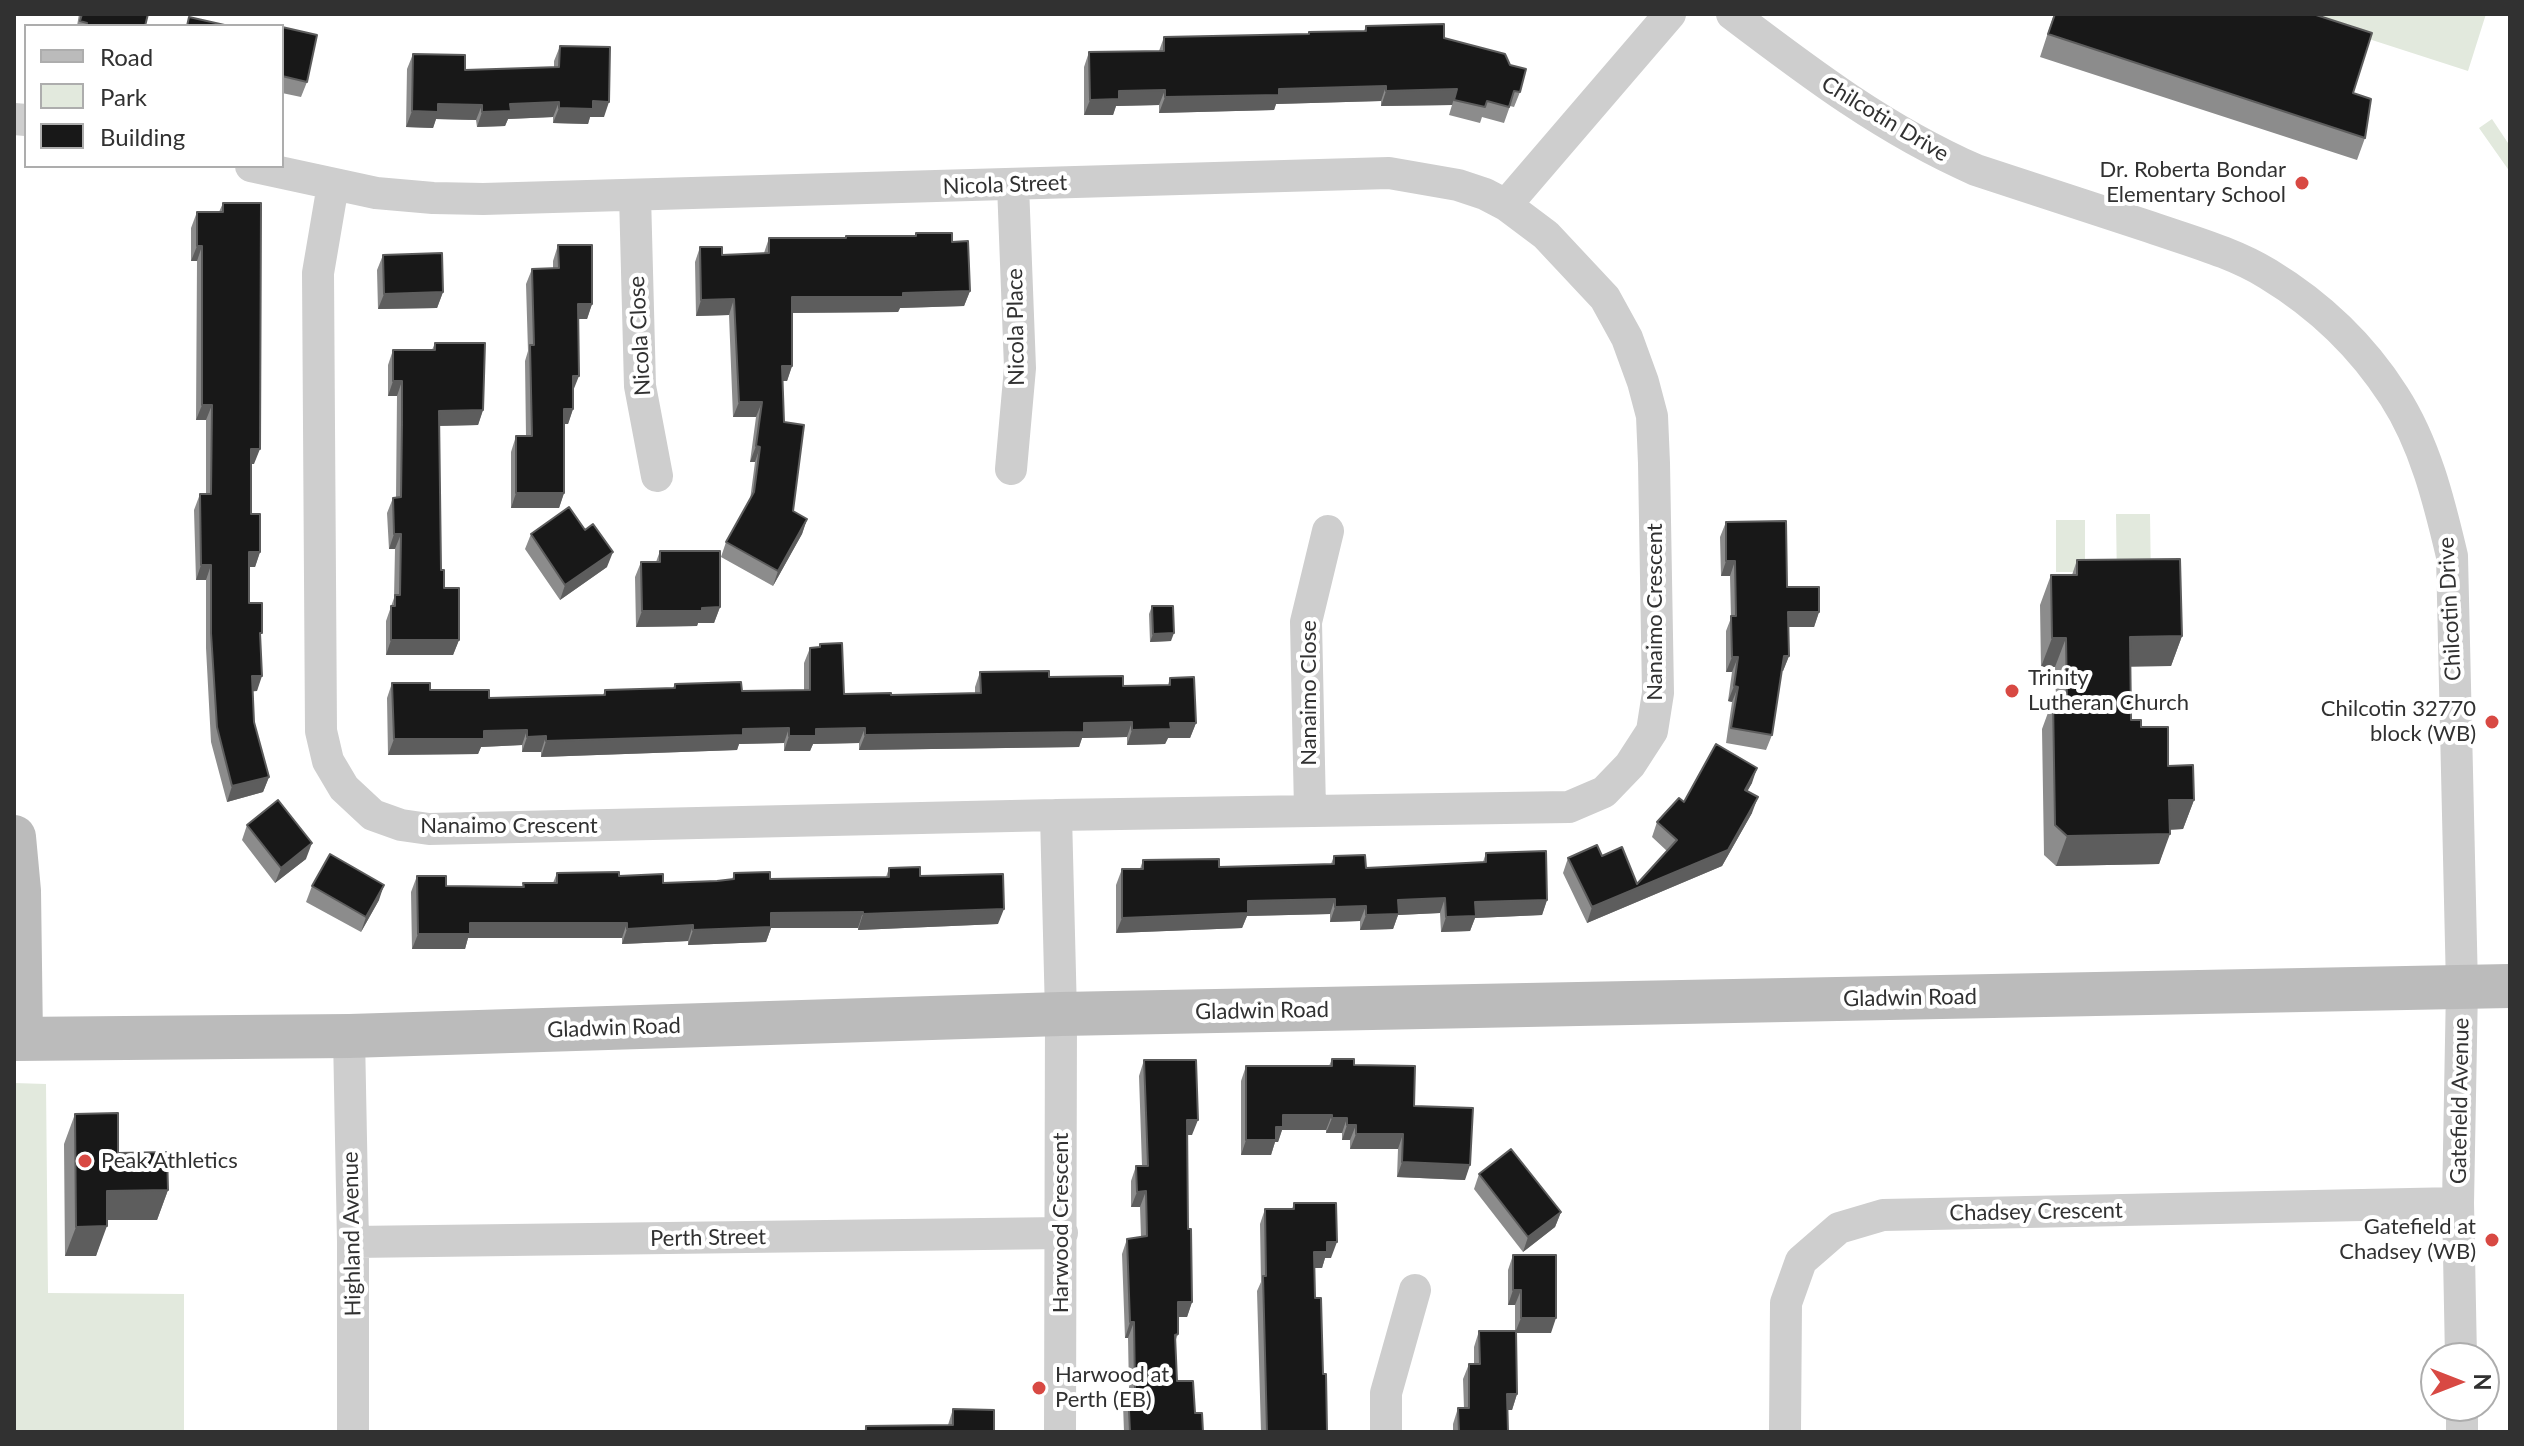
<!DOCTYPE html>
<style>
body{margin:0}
#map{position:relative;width:2524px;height:1446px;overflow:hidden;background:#fff;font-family:Lato,sans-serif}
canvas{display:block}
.frame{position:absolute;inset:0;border:16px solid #313131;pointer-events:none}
.legend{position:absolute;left:24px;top:24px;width:260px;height:144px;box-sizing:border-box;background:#fff;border:2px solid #adadad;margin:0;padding:10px 14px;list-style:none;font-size:24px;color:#313131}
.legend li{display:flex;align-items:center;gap:16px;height:40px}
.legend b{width:40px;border:2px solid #adadad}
.north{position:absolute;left:2420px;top:1342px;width:80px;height:80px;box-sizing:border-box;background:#fff;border:2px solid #adadad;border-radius:50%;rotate:90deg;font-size:22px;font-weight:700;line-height:32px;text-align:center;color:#313131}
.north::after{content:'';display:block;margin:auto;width:28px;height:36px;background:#d84943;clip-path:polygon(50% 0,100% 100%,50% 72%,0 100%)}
</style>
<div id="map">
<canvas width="2524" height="1446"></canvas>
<div class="frame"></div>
<ul class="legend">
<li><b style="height:10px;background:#bbb"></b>Road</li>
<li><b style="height:22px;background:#e2e9dd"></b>Park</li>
<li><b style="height:22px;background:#181818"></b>Building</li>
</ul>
<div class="north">N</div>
</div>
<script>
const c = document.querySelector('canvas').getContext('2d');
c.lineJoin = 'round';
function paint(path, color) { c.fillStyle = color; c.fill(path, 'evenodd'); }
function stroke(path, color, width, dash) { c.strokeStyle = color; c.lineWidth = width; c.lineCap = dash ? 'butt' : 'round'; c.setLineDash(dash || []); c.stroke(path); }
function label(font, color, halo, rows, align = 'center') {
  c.font = font + ' Lato,sans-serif'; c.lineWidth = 8; c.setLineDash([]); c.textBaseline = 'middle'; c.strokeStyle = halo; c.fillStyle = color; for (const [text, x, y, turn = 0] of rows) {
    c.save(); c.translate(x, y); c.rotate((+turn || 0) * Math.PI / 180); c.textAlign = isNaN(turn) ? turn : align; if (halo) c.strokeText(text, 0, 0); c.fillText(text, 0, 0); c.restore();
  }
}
paint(new Path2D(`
 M2312,14H2486L2468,71L2310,20Z
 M2492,119L2510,146V172L2479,128Z
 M2116,514H2150L2151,585H2117Z
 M2056,520H2085V572H2056Z
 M14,1083L46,1084L48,1293L184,1294V1432H14Z`), '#e2e9dd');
stroke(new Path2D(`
 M1732,14C1811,74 1885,130 1976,170C2034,189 2092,208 2150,227C2190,241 2232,252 2268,274C2319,305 2362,346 2394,396C2425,444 2439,501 2452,556L2462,987L2458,1203L2461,1358
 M14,119L26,120
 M251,166L376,193L433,198L483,199L1389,173L1458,185L1485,194L1506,205L1546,235L1605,298L1627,338L1643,382L1652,416L1654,463L1658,693L1652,731L1630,765L1604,792L1569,807L1056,815L429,829L401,825L373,815L344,788L328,761L321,731L318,273L333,185
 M635,195L640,386L657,476
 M1506,205L1670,14
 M1011,469L1020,368L1013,185
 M1310,810L1306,622L1328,531
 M1056,815L1061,1014L1060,1432
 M349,1036L353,1242V1432
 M353,1242L1062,1233
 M2462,1406V1432
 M1386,1432V1393L1415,1290
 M1785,1432L1786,1303L1801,1261L1839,1228L1883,1215L2458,1203`), '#cecece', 32);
stroke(new Path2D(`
 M14,837L19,891L21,1039
 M14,1039L349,1036L1061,1014L2510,986`), '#bbb', 44);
paint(new Path2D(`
 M79,14H148L145,26H77Z
 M2054,14H2313L2353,93L2365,138L2357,160L2040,57Z
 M1366,26L1444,38L1520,92L1514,107L1510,106L1504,123L1482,117L1480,123L1449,115L1452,105L1381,106V101L1276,104L1274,110L1159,113V105L1116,106L1113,115H1084V67L1089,52L1159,51L1164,37L1308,34L1364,31Z
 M282,27L307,82L301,97L282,93Z
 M560,46L604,117H590L588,124L553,123V117L508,119L505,126L477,127L476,120L436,119L433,128L406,127L407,69L413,54L465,70L554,67V61Z
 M223,203L254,464H251V514L260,552L255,567H249V603L260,639L257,691H253L254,722L269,777L263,792L227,802L211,742L206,648V580H196L194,510L200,494H206V420H196L197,261H191V228L197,212H219Z
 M916,233L952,242L970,291L964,306L900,308L898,312L792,313V366L787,381H782L784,422L793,511L807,519L802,534L773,586L721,557L726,542L750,500L755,462H750L756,417H733L729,315L696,316L695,262L700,247L722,255L764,253L769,238H846L915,236Z
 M558,245L592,304L587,319H578L573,391V409L568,424H564V493L559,508H511V452L516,436H526L525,361L528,351L526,284L532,269L553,268V261Z
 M383,255L443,292L437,308L378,309L377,270Z
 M435,343L483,410L478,425L439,426L441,570L444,588L459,640L453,655H386V621L394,598L395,549H389L387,513L393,498H396L397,396H388V365L393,350H432Z
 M1726,522L1787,587L1819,612L1814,627H1788L1789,656L1783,671H1781L1772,735L1766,750L1726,743L1732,702L1728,701L1732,672H1726V631L1731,618L1730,576H1721L1720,537Z
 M531,534L607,567L560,600L525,549Z
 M660,551L720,607L714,623H698L697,626L636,627L635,577L641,562H656Z
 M2077,560L2182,636L2171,666H2130L2131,720L2141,727L2194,800L2183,829L2170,830L2159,864L2056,866L2044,855L2042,729L2053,699H2056L2055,667H2041L2040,605L2051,575H2072Z
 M1152,606L1171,641L1150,642L1149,614Z
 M820,644L844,694L891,695L975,693V687L980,672L1049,677L1123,686L1168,685L1170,678L1196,723L1190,738H1168L1165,744L1127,745V737L1082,738L1079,747L859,750V743L813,744L810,751H784V743L739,744L737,750L541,757V752H522V745L481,747L478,754L388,755L387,698L392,683L430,690L489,698L603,695L605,690L673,688L675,684L742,691L804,690V663L810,648L819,647Z
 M1752,783L1747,791L1752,813L1722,866L1587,923L1563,873L1568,858L1637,884L1667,851L1652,837L1657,822L1684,802Z
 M247,825L306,859L275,883L242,840Z
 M1486,853L1547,900L1542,915L1475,918L1470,931L1441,932L1440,913L1398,915L1393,929L1360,930V921L1330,922V914L1247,916L1242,928L1116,933V885L1122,869H1140L1143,860L1219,867L1331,864L1334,856L1366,868L1483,862Z
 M889,868L920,876L998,924L858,930V928H771L766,942L688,945V941L622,944V938H468L465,949H412L411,892L417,876L446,886L522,887L523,883H553L557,873L619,876L663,883L732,880L734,873L770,879L886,877Z
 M312,886L379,900L361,932L306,902Z
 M1332,1059L1354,1065L1414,1106L1465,1180L1397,1177L1398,1149H1350V1140H1342V1133H1326V1130H1282L1278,1142H1275L1271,1155H1241V1081L1246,1066H1329Z
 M1144,1060L1192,1135H1187L1188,1229L1192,1302L1187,1317H1178V1334L1175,1342L1177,1381L1195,1413L1203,1432H1124L1123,1404L1129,1389L1128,1338H1125L1122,1254L1127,1239L1141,1237L1140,1207H1131V1181L1136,1166H1142L1139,1076Z
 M75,1114L118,1153L168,1190L157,1220H107L96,1256H65L64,1144Z
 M1479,1174L1561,1212L1555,1227L1523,1252L1474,1189Z
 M1294,1203L1331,1258H1325L1322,1268H1315V1298L1323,1374L1327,1432H1261L1257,1291L1261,1282L1260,1224L1265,1209H1292Z
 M1513,1255L1551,1333H1516L1517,1394L1512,1410H1508V1432H1453V1424L1458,1408H1464L1463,1379L1469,1364H1474V1347L1479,1331H1515V1305H1508V1270Z
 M953,1409L994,1432H864L866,1426L948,1425Z`), '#8c8c8c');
paint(new Path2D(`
 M1386,86L1381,101L1276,104L1274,110L1159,113L1165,97L1279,89Z
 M1457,89L1452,105L1381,106L1386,91Z
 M1165,90L1159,105L1116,106L1113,115H1084L1090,100L1119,91Z
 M593,101L609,102L604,117H590L588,124L553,123L559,108Z
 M559,102L553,117L508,119L505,126L477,127L482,112L510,104Z
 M438,104L482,105L476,120L436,119L433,128L406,127L412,111Z
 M197,246H202L197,261H191Z
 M970,291L964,306L900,308L898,312L787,313L792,297Z
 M443,292L437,308L378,309L384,294Z
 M734,299L729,315L696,316L701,300Z
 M578,304H592L587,319H572Z
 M782,366H792L787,381H777Z
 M573,376H579L573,391Z
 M393,381H402L397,396H388Z
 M739,402H762L756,417H733Z
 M202,405H212L206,420H196Z
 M564,409H573L568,424H559Z
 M483,410L478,425L433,426L439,411Z
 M756,446L760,447L755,462H750Z
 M251,449H260L254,464H245Z
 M516,493H564L559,508H511Z
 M807,519L802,534L773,586L778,571Z
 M394,534H401L395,549H389Z
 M249,552H260L255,567H244Z
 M613,552L607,567L560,600L565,585Z
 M1726,561H1735L1730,576H1721Z
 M201,565H211L206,580H196Z
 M720,607L714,623H698L697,626L636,627L642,611Z
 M1788,612H1819L1814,627H1782Z
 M1174,633L1171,641L1150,642L1153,634Z
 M2182,636L2171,666L2119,667L2130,637Z
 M2052,638H2066L2055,667H2041Z
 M391,640H459L453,655H386Z
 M1784,656H1789L1783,671H1778Z
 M1732,657H1738L1732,672H1726Z
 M252,676H262L257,691L246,692Z
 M1734,686L1738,687L1732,702L1728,701Z
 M1132,722L1127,737L1082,738L1079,747L859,750L865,735L1084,723Z
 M1170,723H1196L1190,738H1168L1165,744L1127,745L1132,730Z
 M789,728L784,743L739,744L737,750L541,757L546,741L743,729Z
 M865,728L859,743L813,744L810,751H784L789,736L816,729Z
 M527,730L522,745L481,747L478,754L388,755L394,739L484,731Z
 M546,736L541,752H522L527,737Z
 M1757,768L1752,783L1739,806L1745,790Z
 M269,777L263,792L227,802L232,786Z
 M1758,797L1752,813L1722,866L1587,923L1592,907L1728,850Z
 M2169,800H2194L2183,829L2158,830Z
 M2170,834L2159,864L2056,866L2067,836Z
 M312,843L306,859L275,883L281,868Z
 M384,885L379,900L361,932L366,917Z
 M1445,898L1440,913L1398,915L1393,929L1360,930L1366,915L1398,900Z
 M1335,899L1330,914L1247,916L1242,928L1116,933L1122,918L1248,901Z
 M1547,900L1542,915L1475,918L1470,931L1441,932L1446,917L1475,902Z
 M1366,906L1360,921L1330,922L1335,907Z
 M1004,909L998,924L858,930L863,914Z
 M863,912L858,928H771L766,942L688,945L693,930L771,913Z
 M470,923H627L622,938H468L465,949H412L418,934Z
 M693,925L688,941L622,944L627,929Z
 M1283,1115H1332L1326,1130H1282L1278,1142H1275L1271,1155H1241L1246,1140Z
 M1332,1118H1347L1342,1133H1326Z
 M1187,1120H1198L1192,1135H1181Z
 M1347,1125H1356L1350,1140H1342Z
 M1356,1134H1403L1398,1149H1350Z
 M1402,1162L1470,1165L1465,1180L1397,1177Z
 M168,1190L157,1220H96L107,1191Z
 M1146,1191L1140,1207H1131L1137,1192Z
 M1561,1212L1555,1227L1523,1252L1528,1237Z
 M107,1226L96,1256H65L76,1227Z
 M1327,1242H1337L1331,1258H1325L1322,1268H1309L1314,1252Z
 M1513,1290H1521L1515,1305H1508Z
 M1178,1302H1192L1187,1317H1172Z
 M1521,1318H1556L1551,1333H1515Z
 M1130,1322H1134L1128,1338H1125Z
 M1507,1394H1517L1512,1410H1502Z`), '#5d5d5d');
const building = new Path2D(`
 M82,14H148L145,26H86L87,23L80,21Z
 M2055,14H2313L2372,33L2353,93L2371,99L2365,138L2048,34Z
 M189,17L229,26H187Z
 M1444,24V38L1505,54L1510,65L1526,69L1520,92L1514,91L1509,107L1487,101L1485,107L1454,100L1457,89L1386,91V86L1279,89V95L1165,97V90L1119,91V99L1090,100L1089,52L1164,51V37L1309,34V32L1366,31V26Z
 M282,27L317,35L307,82L282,76V78Z
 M560,46L610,47L609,102L593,101V109L559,108V102L510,104L511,111L482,112V105L438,104V112L412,111L413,54L465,55V70L559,67Z
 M223,203H261L260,449H251V514H260V552H249V603H262V633H260L262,676H252L254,722L269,777L232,786L217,727L211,633V565H201L200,494H211L212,405H202V246H197V212H223Z
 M916,233H952V242L968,241L970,291L903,293V297H792V366H782L784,422L804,425L793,511L807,519L778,571L726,542L754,492L760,447L756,446L762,402H739L734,299L701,300L700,247H722V255L769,253V238H846V236H916Z
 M558,245H592V304H578L579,376H573V409H564V493H516V436H532L530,345H534L532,269L559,268Z
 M442,253L443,292L384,294L383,255Z
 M435,343H485L483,410L439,411L441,570H444V588H459V640H391V606H395V595H400L401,534H394L393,498L401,497L402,424V381H393V350H435Z
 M569,507L585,530L593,524L613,552L565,585L531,534Z
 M1786,521L1787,587H1819V612H1788L1789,656H1784L1772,735L1731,728L1738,687L1734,686L1738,657H1732L1731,616H1736L1735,561H1726V522Z
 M660,551H720V607L702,608V611H642L641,562H660Z
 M2180,559L2182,636L2130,637L2131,720H2141V727H2168V766L2193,765L2194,800H2169L2170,834L2067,836L2055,825L2053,699H2067L2066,638H2052L2051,575H2077V560Z
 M1152,606H1173L1174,633L1153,634Z
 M842,643L844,694L891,693V695L981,693L980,672L1049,671V677L1123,676V686L1170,685V678L1194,677L1196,723H1170L1171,729L1132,730V722L1084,723V732L865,735V728L816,729V736H789V728L743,729V735L546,741V736L527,737V730L484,731V739H394L392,683H430V690H489V698L605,695V690L675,688V684L741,682L742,691L810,690V648L820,647V644Z
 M1716,744L1757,768L1745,790L1758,797L1728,850L1592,907L1568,858L1597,845L1602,856L1622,847L1637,884L1677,840L1657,822L1679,798L1684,802Z
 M278,800L312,843L281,868L247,825Z
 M1546,851L1547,900L1475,902L1476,916L1446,917L1445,898L1398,900L1399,914L1366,915V906L1335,907V899L1248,901V913L1122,918V869H1143V860L1219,859V867L1334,864V856L1365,855L1366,868L1486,862V853Z
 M330,854L384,885L366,917L312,886Z
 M920,867V876L1003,874L1004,909L863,914V912L771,913V927L693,930V925L627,929V923H470V934H418L417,876H446V886L524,887L523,883H557V873L619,872V876L663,874V883L717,881L734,879V873L770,872V879L889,877V868Z
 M1332,1059H1354V1065L1415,1066L1414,1106L1473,1108L1470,1165L1402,1162L1403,1134H1356V1125H1347V1118H1332V1115H1283V1127H1276V1140H1246V1066H1332Z
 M1144,1060H1196L1198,1120H1187L1188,1229H1191L1192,1302H1178V1334L1175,1335L1177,1381H1193L1195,1413H1202L1203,1432H1130L1128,1389H1135L1134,1322H1130L1127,1239L1147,1236L1146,1191L1137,1192L1136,1166H1148Z
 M118,1113V1153L167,1152L168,1190L107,1191V1226L76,1227L75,1114Z
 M1511,1149L1561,1212L1528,1237L1479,1174Z
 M1294,1203H1336L1337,1242H1327V1252H1314L1315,1298H1321L1323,1374H1326L1327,1432H1267L1263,1276H1266L1265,1209H1294Z
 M1513,1255H1556V1318H1521V1290H1513Z
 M1479,1331H1516L1517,1394H1507L1508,1432H1459L1458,1408H1469V1364H1480Z
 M953,1409L994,1410V1432H866V1426L953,1425Z`);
paint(building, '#181818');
stroke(building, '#5d5d5d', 2);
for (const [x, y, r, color] of [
 [2302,183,8,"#d84943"],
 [2012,691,8,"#d84943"],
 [2492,722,8,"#d84943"],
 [85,1161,8,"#d84943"],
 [2492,1240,8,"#d84943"],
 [1039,1388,8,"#d84943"]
]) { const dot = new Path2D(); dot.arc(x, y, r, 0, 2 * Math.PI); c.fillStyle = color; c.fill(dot); stroke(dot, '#fff', 3); }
label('22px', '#313131', '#fff', [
 ["Chilcotin Drive",1885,119,31],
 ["Nicola Street",1005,185,-2],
 ["Nicola Place",1016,327,-91],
 ["Nicola Close",640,336,-93],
 ["Chilcotin Drive",2450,609,-93],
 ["Nanaimo Crescent",1655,612,-90],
 ["Nanaimo Close",1309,693,-90],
 ["Nanaimo Crescent",509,826],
 ["Gladwin Road",1910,998,-1],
 ["Gladwin Road",1262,1011,-1],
 ["Gladwin Road",614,1028,-2],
 ["Gatefield Avenue",2460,1101,-89],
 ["Chadsey Crescent",2036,1212,-1],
 ["Harwood Crescent",1061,1223,-90],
 ["Highland Avenue",352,1234,-91],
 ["Perth Street",708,1238,-1]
]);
label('22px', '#313131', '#fff', [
 ["Dr. Roberta Bondar",2286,170],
 ["Elementary School",2286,195],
 ["Trinity",2028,678,"left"],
 ["Lutheran Church",2028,703,"left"],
 ["Chilcotin 32770",2476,709],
 ["block (WB)",2476,734],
 ["Peak Athletics",101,1161,"left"],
 ["Gatefield at",2476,1227],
 ["Chadsey (WB)",2476,1252],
 ["Harwood at",1055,1375,"left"],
 ["Perth (EB)",1055,1400,"left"]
], 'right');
</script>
